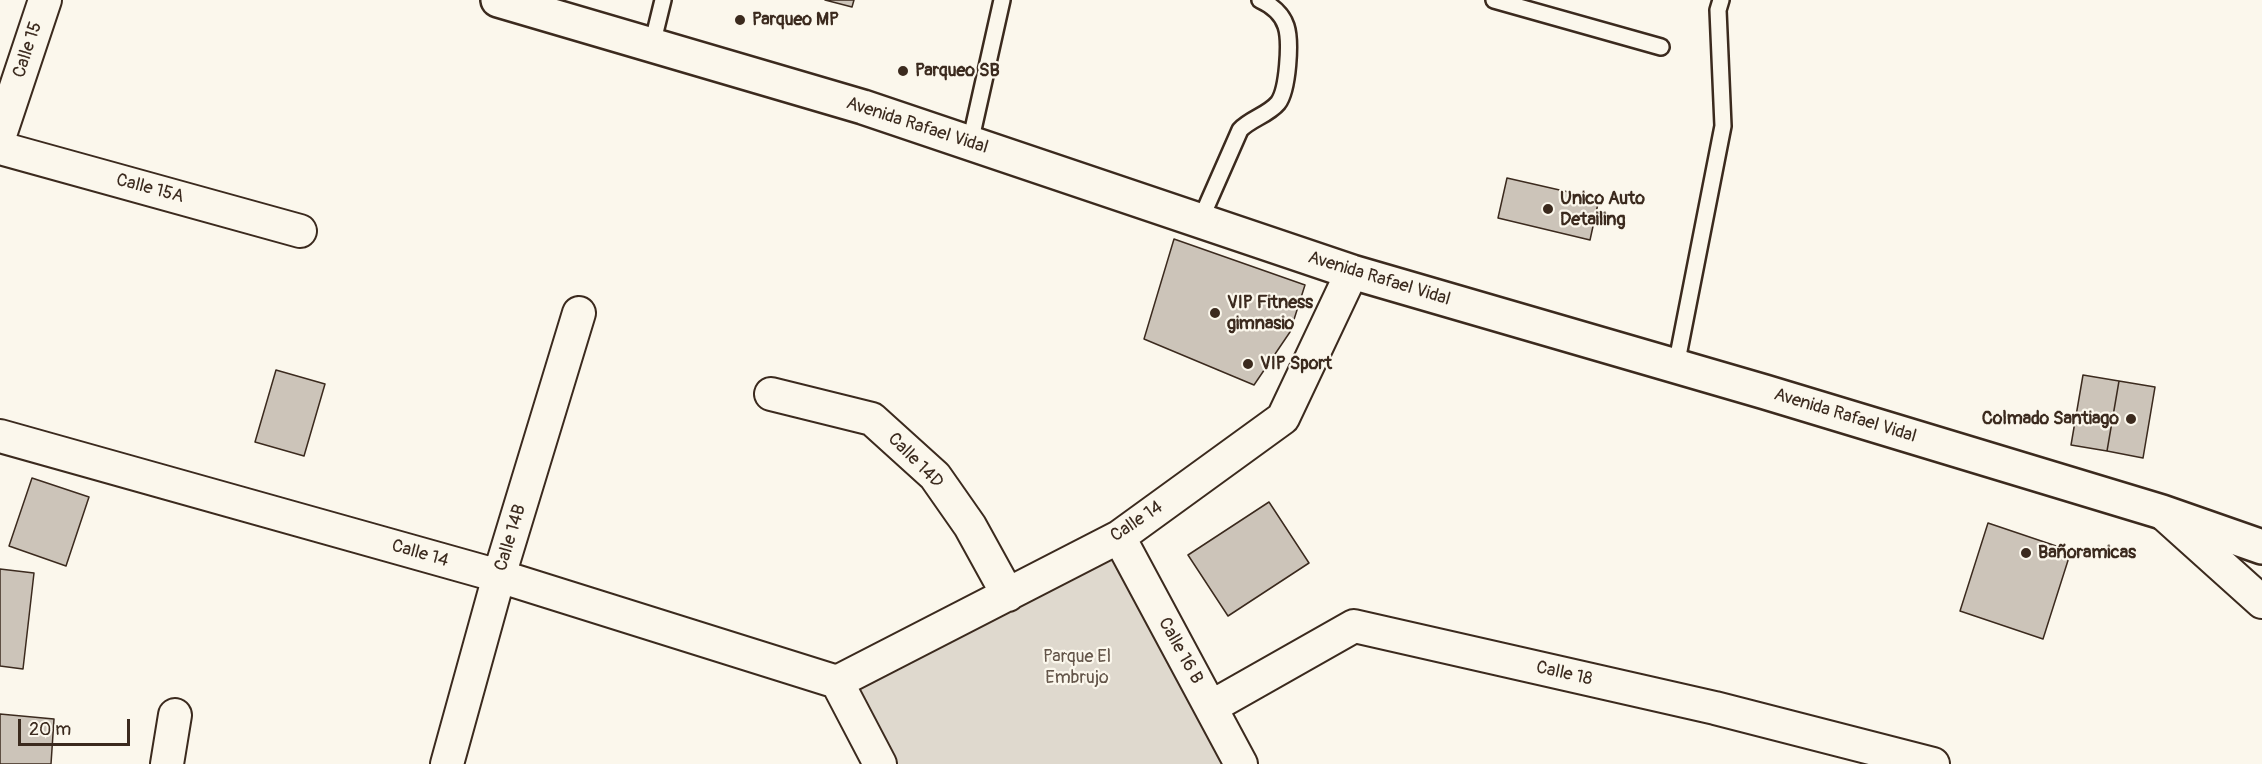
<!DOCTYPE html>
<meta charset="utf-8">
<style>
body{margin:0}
#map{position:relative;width:2262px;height:764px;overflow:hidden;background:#fbf7ec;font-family:Pangolin,sans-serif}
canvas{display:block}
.scale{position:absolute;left:18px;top:719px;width:112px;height:27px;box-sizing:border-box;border:3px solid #3b2a1e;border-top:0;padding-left:8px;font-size:18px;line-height:21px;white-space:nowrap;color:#3b2a1e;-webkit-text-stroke:4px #fbf7ec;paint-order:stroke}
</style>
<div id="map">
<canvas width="2262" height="764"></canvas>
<div class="scale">20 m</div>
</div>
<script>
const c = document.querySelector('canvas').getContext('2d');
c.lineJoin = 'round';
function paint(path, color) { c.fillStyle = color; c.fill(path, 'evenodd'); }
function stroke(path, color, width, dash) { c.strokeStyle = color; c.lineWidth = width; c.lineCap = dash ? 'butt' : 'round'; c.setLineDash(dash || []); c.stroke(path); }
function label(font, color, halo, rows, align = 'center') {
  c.font = font + ' Pangolin,sans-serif'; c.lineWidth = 4.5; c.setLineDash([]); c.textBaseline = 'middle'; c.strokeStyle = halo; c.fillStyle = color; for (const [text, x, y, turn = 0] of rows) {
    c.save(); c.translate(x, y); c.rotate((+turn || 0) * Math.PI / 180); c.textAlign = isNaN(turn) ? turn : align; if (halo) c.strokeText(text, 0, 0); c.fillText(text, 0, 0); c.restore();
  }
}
paint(new Path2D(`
 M1119,537L1240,764H880L837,682Z`), '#dfd9ce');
const building = new Path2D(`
 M825,0H854L852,7Z
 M1507,178L1599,199L1590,240L1498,218Z
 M1174,239L1305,285L1290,332L1254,385L1144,339Z
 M276,370L325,384L304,456L255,442Z
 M2083,375L2119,381L2107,451L2071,445Z
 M2119,381L2155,387L2143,458L2107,451Z
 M32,478L89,497L66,566L9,546Z
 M1269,502L1309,563L1228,616L1188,555Z
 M1988,523L2071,551L2043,639L1960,611Z
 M0,569L34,573L23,669L0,666Z
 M0,714L54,719L51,764H0Z`);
paint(building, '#ccc4b9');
stroke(building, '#3b2a1e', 1.5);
const service = new Path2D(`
 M1494,0L1661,47
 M652,45L663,0
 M970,143L1002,0
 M1200,221L1240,130C1250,119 1268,115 1278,103C1288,90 1291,41 1286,26C1282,14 1271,5 1260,0
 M1676,366L1723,126L1718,10L1721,0`);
const minor = new Path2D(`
 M0,135L45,0
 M0,148L300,231
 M771,394L872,419L935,476L970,526L1008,595
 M0,436L499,576L837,682L1119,537L1283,418L1352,272
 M2163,513L2262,602
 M1119,537L1241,764
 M837,682L880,764
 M1211,707L1354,626L1715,708L1933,764
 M167,764L175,715
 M447,764L499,576L579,313`);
const secondary = new Path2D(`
 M498,0L863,107L1352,272L1765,392L2162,512L2262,547`);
stroke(service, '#3b2a1e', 20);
stroke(minor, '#3b2a1e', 36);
stroke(secondary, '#3b2a1e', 38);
stroke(service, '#fbf7ec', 15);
stroke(minor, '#fbf7ec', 32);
stroke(secondary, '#fbf7ec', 33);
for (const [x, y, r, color] of [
 [740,20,6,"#3b2a1e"],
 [903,71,6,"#3b2a1e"],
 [1548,209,6,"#3b2a1e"],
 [1215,313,6,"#3b2a1e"],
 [1248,364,6,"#3b2a1e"],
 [2131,419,6,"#3b2a1e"],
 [2026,553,6,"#3b2a1e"]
]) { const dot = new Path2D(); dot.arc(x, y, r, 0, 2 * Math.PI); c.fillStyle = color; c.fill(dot); stroke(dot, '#fbf7ec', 2); }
label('bold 18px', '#3b2a1e', '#fbf7ec', [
 ["Parqueo MP",752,20],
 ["Parqueo SB",915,71],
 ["Unico Auto",1560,199],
 ["Detailing",1560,220],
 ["VIP Fitness",1227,303],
 ["gimnasio",1227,324],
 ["VIP Sport",1260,364],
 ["Colmado Santiago",2119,419,"right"],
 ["Bañoramicas",2038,553]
], 'left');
label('18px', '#3b2a1e', '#fbf7ec', [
 ["Calle 15",28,50,-72],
 ["Avenida Rafael Vidal",917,126,18],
 ["Calle 15A",150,189,15],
 ["Avenida Rafael Vidal",1379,279,17],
 ["Avenida Rafael Vidal",1845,416,17],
 ["Calle 14D",915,461,45],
 ["Calle 14",1137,522,-34],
 ["Calle 14B",511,538,-73],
 ["Calle 14",420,554,16],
 ["Calle 16 B",1180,651,61],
 ["Calle 18",1564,674,13]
]);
label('18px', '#64564a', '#fbf7ec', [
 ["Parque El",1077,657],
 ["Embrujo",1077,678]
]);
</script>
